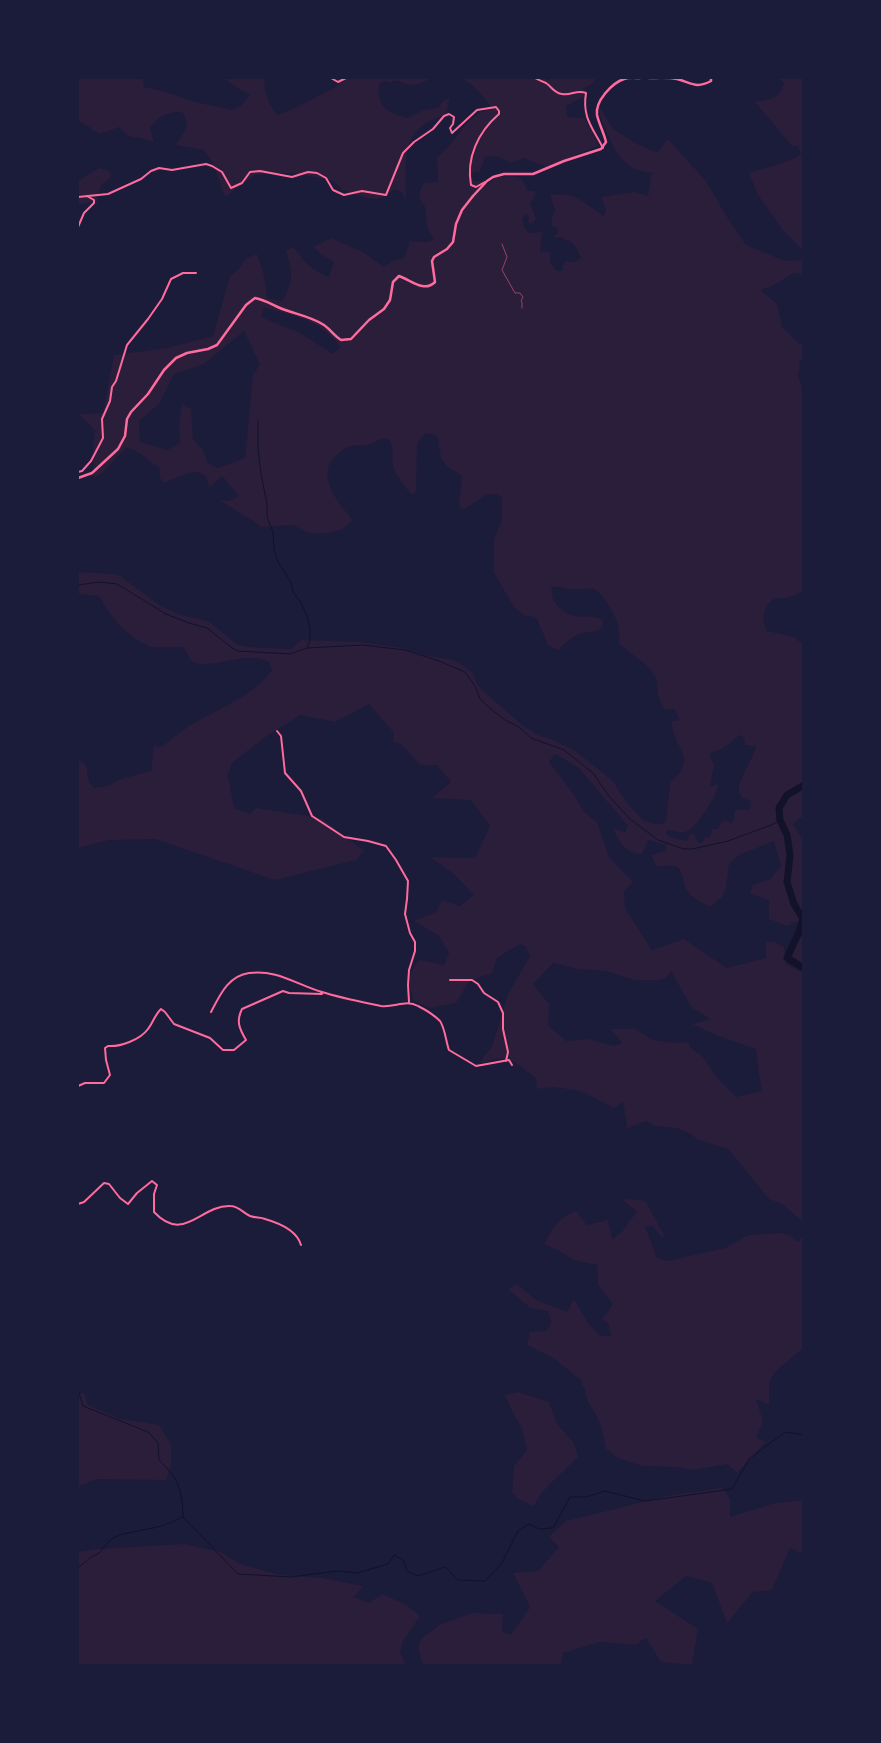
<!DOCTYPE html>
<style>
body{margin:0}
#map{position:relative;width:881px;height:1743px;overflow:hidden;background:#1b1b3a;font-family:"Asap Condensed",sans-serif}
canvas{display:block}
.frame{position:absolute;inset:0;border:79px solid #1b1b3a;pointer-events:none}
</style>
<div id="map">
<canvas width="881" height="1743"></canvas>
<div class="frame"></div>
</div>
<script>
const c = document.querySelector('canvas').getContext('2d');
c.lineJoin = 'round';
function paint(path, color) { c.fillStyle = color; c.fill(path, 'evenodd'); }
function stroke(path, color, width, dash) { c.strokeStyle = color; c.lineWidth = width; c.lineCap = dash ? 'butt' : 'round'; c.setLineDash(dash || []); c.stroke(path); }
paint(new Path2D(`
 M78,78H144L143,79L144,87L163,91L195,102L232,110L241,106L251,94C240,92 232,83 223,78H264C265,92 267,104 278,115L295,108L334,88L348,78H430C424,83 414,86 406,84C399,82 397,78 390,83L385,81L381,82L378,87C380,109 386,111 406,118L424,110L438,108L443,101L450,98L447,110L443,116C399,128 406,164 406,202L402,192L394,189L387,196L376,199L366,198L343,190L332,180L292,173H282L255,175L225,197L212,161L203,150L176,145C184,131 192,127 182,112C167,111 158,117 150,128L154,142L141,138L128,136L119,127L100,134L78,120Z
 M461,78H544L548,80L552,78H596L593,83L583,89V97L566,106L567,117L584,118C589,127 595,135 598,146L546,167L524,158L511,163C503,158 494,155 485,157L480,172H474L472,176L473,181H483L485,179L488,184C498,174 509,176 521,178L528,191H534L536,194L530,203L536,219L531,224L528,223L529,218L527,214L522,219L524,227L529,233L542,232L540,251L550,252V262L557,271H563V265L566,261L573,262L581,258C579,253 576,246 572,243C568,240 565,241 561,237L555,238L554,235L557,234L558,228L552,226V218L555,210L550,195C576,191 583,203 604,216L606,209L601,197L635,192L648,196L652,173C623,170 617,155 607,132C603,122 599,116 599,106L612,128L633,142L657,153L668,139L706,181L727,217L746,245L785,261L803,260V278L800,274L793,273L771,287L761,289L762,292L777,303L782,327L799,344H803V362L799,359L800,366L798,376L804,392L803,591L788,598H774C764,607 760,619 767,631L794,637L803,644V816L793,824L801,837H803V967L792,959L794,947L802,936L803,919L787,926L769,919V900L750,894L753,885L770,879L781,866L774,841L739,855L729,864L726,888L722,897L710,907C703,903 694,899 689,893C677,877 690,860 657,867L651,855L666,851V845L648,840L642,854C625,853 619,843 613,828L625,833L628,826L579,768L555,754L549,762L573,793L584,812L597,822L609,857L633,882L624,892L625,908L652,950L684,939L727,968L766,958V942H774L784,947L786,964L803,973V1222L782,1204L769,1199L728,1149L699,1140L687,1132L676,1128L655,1126L646,1121L625,1129L627,1124L623,1102L614,1108L581,1091L554,1087L537,1089L536,1078C512,1061 510,1052 480,1064L484,1056L492,1047L508,994L530,956L526,947L520,944L497,958L492,973L469,981L456,1003L430,1008L414,1001C408,983 407,976 419,960L444,965L449,953L439,936L414,921L436,912L442,900L460,906L474,895L455,875L430,857L475,858L490,826L471,800L432,798L451,782L437,765H420L401,744L393,742L394,733L369,704L335,722L300,715L268,735L232,763L228,775L234,808L250,814L256,808L321,818L364,851L356,860L275,880L155,839L109,840L78,848V760C91,766 85,771 89,781C89,782 93,787 94,788L108,786L121,779L151,771L154,745L158,747L163,746C174,737 186,727 198,721C223,707 255,694 272,670L269,662C250,649 203,672 192,661C188,657 186,651 183,647H150L133,637L119,625L103,604L102,600L98,596L78,594V572L115,574L120,576L161,606L178,614L210,622L236,644L247,647L290,649L302,640L360,642L402,648L428,656L453,660L464,666L473,673L477,684L483,691L525,727L538,735L550,739L574,750L602,772L612,780L629,805L643,820L655,824H663L666,821L670,784C673,777 682,773 683,766C687,752 678,747 675,737C673,732 672,726 671,721L680,720L674,709H664C662,704 659,699 658,694C657,687 658,681 654,675C646,661 630,655 619,643C619,638 620,632 619,627C617,619 602,591 594,589C587,588 578,590 571,589C564,589 558,585 552,587C549,601 562,613 575,616C585,618 595,614 603,621C604,635 586,630 577,635C570,638 564,645 558,650L548,645L537,619L531,616H525L514,607L494,573V539L502,520V498L496,494L486,495L465,509L460,508L459,502L462,476L447,466L441,459L438,438C434,434 430,432 425,434L418,442L417,448L416,491L413,495C408,492 394,472 393,466C391,457 395,446 388,439C379,437 375,444 366,445C361,446 356,445 351,446C344,448 337,454 332,460C318,479 339,503 351,518L352,521L341,530L327,533H309L293,525L260,527L256,523L219,500L229,501L239,496L222,476L209,488C206,457 176,481 163,482L160,478L159,467C149,462 137,448 126,448L103,472L94,479L93,444L95,430L78,414L103,413L114,355L167,348L213,336L230,276L239,269L245,259L257,254L264,275L267,298L282,301C295,281 292,272 286,250L294,247C302,260 314,272 329,277L334,262L321,254L313,247L331,238L363,252L384,267L394,260L404,259L410,241L428,242L434,239L428,230L425,207L420,200V191L424,183L438,182L437,157C459,142 461,117 492,108C483,96 474,84 461,78ZM264,308C297,316 318,319 341,347L333,354L300,333L261,317ZM244,331L260,364L253,375L245,458L218,468L208,463L203,450L193,439L191,409L182,404L179,426L180,443L167,450L140,442L139,421L159,404L174,374L204,364ZM740,735L744,737L745,745L756,746C755,755 736,784 739,791C739,793 742,795 742,798L751,801L750,810H735L734,819L731,823L726,820L721,822L718,829H712L710,838L705,837L702,843H699L694,834H690L687,841L671,837L666,834L667,830C673,831 682,834 688,831C698,825 718,795 718,784L710,787L714,765L710,756V753L722,749ZM553,963L578,969L606,971L634,980H659L666,978L671,971L692,1008L711,1019L692,1024L718,1036L756,1049L758,1068L762,1091L736,1097L714,1074L704,1058L690,1047L688,1042L674,1043L653,1040L635,1029H611L622,1043L614,1046L588,1039L566,1041L548,1025L549,1004L533,984Z
 M778,78H803V251L782,229L758,195L749,173C766,167 787,164 801,154L798,146H792L755,102C770,99 780,100 784,83Z
 M99,168L109,171L112,176L101,185L97,202C90,202 85,204 78,204V181Z
 M621,1199L641,1200L646,1202L664,1235L662,1238L653,1226H645L657,1258L667,1261L725,1248L749,1235L782,1233L790,1236L798,1242L803,1236V1348L775,1372L769,1383V1405L756,1399L763,1421L756,1438L766,1442L737,1473L727,1464L693,1470L676,1467L642,1466L618,1458L606,1449C604,1440 603,1430 599,1421C595,1411 584,1400 585,1388L582,1385V1381L553,1358L527,1345L530,1332L546,1331L551,1323L548,1311L530,1308L508,1289L517,1284L536,1300L567,1312L574,1299L588,1323L600,1336H611L608,1323L602,1319L613,1304L598,1285L597,1265L573,1260L558,1250L544,1244C553,1228 558,1218 576,1211L587,1225L608,1220L612,1240L622,1232L637,1211Z
 M84,1392L88,1405L120,1419L159,1425L171,1444V1465L166,1480L96,1479L78,1487V1393L79,1395Z
 M518,1392L549,1402L557,1424L574,1443L578,1457L541,1493L534,1506L518,1499L512,1492L514,1466L527,1450L522,1428L512,1411L505,1395Z
 M723,1488L730,1499V1517L775,1503L803,1500V1554L790,1548L772,1590L753,1592L727,1623L712,1583L686,1576L655,1601L698,1629L692,1665L661,1662L646,1638L635,1645L600,1642L563,1653L561,1665H423L418,1648L420,1640L439,1625L472,1613L503,1614L502,1632L511,1635L530,1607L513,1573L538,1571L559,1547L549,1537L566,1521L667,1496Z
 M184,1544L220,1552L240,1564L280,1575L322,1578L363,1586L354,1597L368,1603L383,1594L406,1605L420,1616L403,1641L400,1652L406,1665H78V1552L98,1549Z`), '#2a1e3b');
stroke(new Path2D(`
 M258,420V449L261,474L267,504V517L273,532L274,550L278,562L291,582L293,592L301,603L307,616L310,629V640L307,648
 M78,585L99,582L117,584L166,614L189,623L207,628L232,648L238,651L290,654L307,648L363,645L405,650L439,661L465,672L475,686L480,699L492,710L505,720L519,727L531,738L564,750L593,773L608,795L630,819L658,840L684,849H692L728,841L771,825L781,820
 M78,1390L83,1406L148,1432L158,1443L159,1460C179,1479 182,1489 183,1517L238,1574L291,1577L337,1571L357,1573L388,1564L394,1555L403,1560L407,1571L418,1576L445,1567L458,1580L485,1581L502,1563L518,1531L529,1524L539,1529L553,1528L570,1497H586L605,1491L645,1501L732,1489L749,1459L785,1432L804,1435
 M78,1568L91,1557L99,1553L110,1540L119,1535L162,1526L183,1517`), '#12122b', 1);
stroke(new Path2D(`
 M804,785L787,795L779,808L780,820L787,835L790,855L787,882L794,904L803,919L799,932L787,958L804,968`), '#12122b', 7);
stroke(new Path2D(`
 M502,244L507,257L502,270L515,293H520L523,297L521,301L522,302V308`), '#ff6b9d', 0.5);
stroke(new Path2D(`
 M331,78L338,82L346,78
 M350,78H363
 M496,78H500
 M535,78C538,80 542,81 546,83C552,87 554,93 562,94C571,96 577,89 586,93C582,117 592,127 603,148
 M78,197L108,194L141,179L151,171L159,168L172,170L206,164L212,166L222,172L231,188L242,183L250,172L260,171L292,177L308,172L317,173L326,178L333,190L344,195L362,191L386,195L403,153L414,142L433,129L444,116L449,114L454,117L453,124L450,128L452,133L477,110L496,107L499,111V114C478,132 466,158 471,185L476,187L485,182
 M78,227L84,213L94,203V200L87,196
 M78,472L82,471L91,461L103,438L102,419L110,401L112,387L116,381L127,345L148,319L162,299L171,279L183,273H196
 M277,731L281,736L285,773L301,791L312,816L344,837L368,841L386,846L396,860L408,881L407,899L405,914L410,933L415,942V951L409,970L408,985L409,1002
 M450,980H472L478,984L484,993L498,1002L503,1013V1029L508,1052L506,1061
 M211,1012C220,995 228,976 249,973C277,969 297,985 322,992C341,998 362,1002 381,1006C394,1008 406,999 418,1006C424,1009 435,1016 440,1021C445,1028 446,1042 449,1050L476,1066L509,1060L512,1065
 M78,1086L85,1083H104L110,1075L106,1060L105,1048L108,1046C120,1047 140,1040 148,1029C153,1023 154,1016 161,1009L165,1012L174,1024L210,1038L223,1050H234L246,1040C239,1028 236,1021 242,1009L283,991L289,993L322,994L321,992
 M78,1204L84,1202L104,1183L109,1184L120,1198L128,1204L137,1193L152,1181L157,1185L154,1194V1212C184,1244 200,1205 230,1206C239,1206 243,1213 250,1216C255,1218 261,1217 265,1219C279,1223 297,1231 301,1245`), '#ff6b9d', 2);
stroke(new Path2D(`
 M649,78C658,78 668,77 677,79C692,83 696,89 711,81V78
 M78,478L92,473L118,449L125,436L127,419L131,412L148,394L164,370L176,358L187,353L208,349L217,345L246,305L255,298C265,300 271,304 280,308C294,314 310,316 324,325C330,329 334,336 341,340L351,339L369,320L384,309L390,300L393,282L399,276C411,280 424,293 435,282L432,261L434,257L447,249L453,242L456,224L462,210L473,196L487,181L493,177L504,174H533L564,161L601,149L606,142C604,133 599,124 597,115C595,101 612,83 624,79C629,77 635,78 640,78`), '#ff6b9d', 2.5);
</script>
